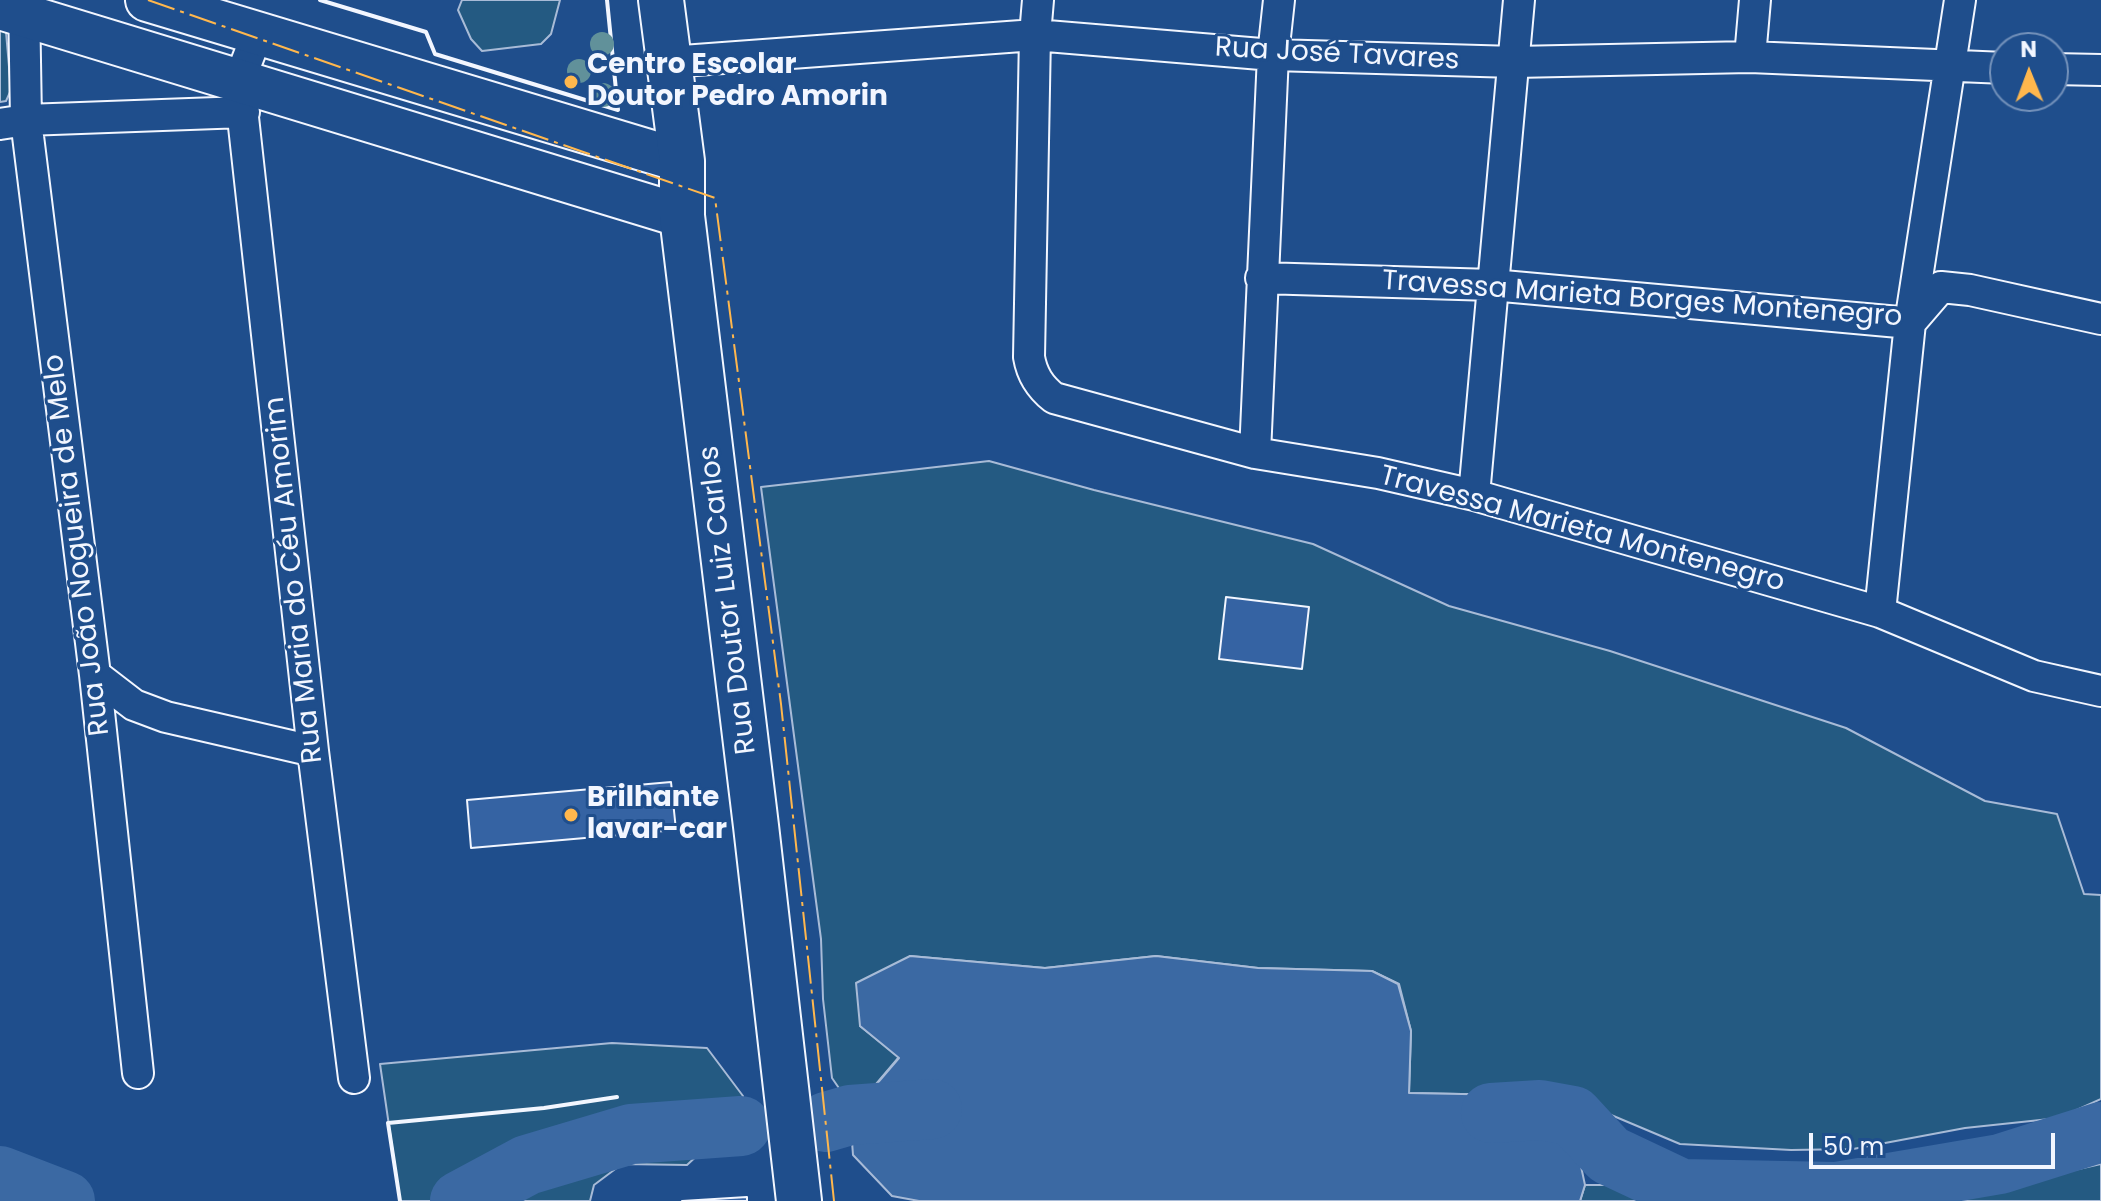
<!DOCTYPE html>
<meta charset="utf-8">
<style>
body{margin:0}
#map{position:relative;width:2101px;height:1201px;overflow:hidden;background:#1f4e8c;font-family:Poppins,sans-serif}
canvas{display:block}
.north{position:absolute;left:1989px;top:32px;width:80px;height:80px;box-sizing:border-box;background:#1f4e8c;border:2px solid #7391ba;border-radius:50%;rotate:359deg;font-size:22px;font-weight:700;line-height:32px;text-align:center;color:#f2f6ff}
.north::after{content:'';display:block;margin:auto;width:28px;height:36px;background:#ffb74d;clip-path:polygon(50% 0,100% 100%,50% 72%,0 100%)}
.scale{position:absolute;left:1809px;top:1133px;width:246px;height:36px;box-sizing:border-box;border:4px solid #f2f6ff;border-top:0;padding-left:10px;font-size:24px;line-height:28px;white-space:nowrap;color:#f2f6ff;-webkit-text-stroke:6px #1f4e8c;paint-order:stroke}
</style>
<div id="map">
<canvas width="2101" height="1201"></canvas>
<div class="north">N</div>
<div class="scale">50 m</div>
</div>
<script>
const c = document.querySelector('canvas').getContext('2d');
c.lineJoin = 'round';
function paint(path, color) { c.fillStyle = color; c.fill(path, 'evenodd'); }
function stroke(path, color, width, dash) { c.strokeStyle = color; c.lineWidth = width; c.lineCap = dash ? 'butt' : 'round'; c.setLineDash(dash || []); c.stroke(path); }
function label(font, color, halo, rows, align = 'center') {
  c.font = font + ' Poppins,sans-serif'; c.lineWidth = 6; c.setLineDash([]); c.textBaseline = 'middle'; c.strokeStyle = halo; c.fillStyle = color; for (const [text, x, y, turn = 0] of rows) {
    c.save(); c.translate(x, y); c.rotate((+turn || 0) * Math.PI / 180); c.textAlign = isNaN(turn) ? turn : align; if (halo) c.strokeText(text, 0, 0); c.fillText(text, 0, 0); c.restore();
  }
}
const green = new Path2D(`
 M462,0H560L551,34L541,44L482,51L471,39L458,10Z
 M0,23L6,32L11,90L6,101L0,102Z
 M989,461L1094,490L1313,544L1449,606L1610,651L1846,728L1985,801L2057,814L2084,894L2101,895V1099L2059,1118L1965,1128L1853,1149L1791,1150L1680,1144L1566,1096L1409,1093L1411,1031L1399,984L1372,971L1258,968L1156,956L1045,968L910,956L860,1026L899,1057L854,1110L832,1078L823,999L821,939L761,487Z
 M612,1043L707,1048L743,1096L742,1116L717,1143L700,1153L687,1165L622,1164L594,1185L590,1201H400L380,1064Z
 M2101,1164V1201H1937Z
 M1585,1185H1626L1670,1201H1580Z`);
paint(green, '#245a82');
stroke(green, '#a8bbd7', 2);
const water = new Path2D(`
 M910,956L1045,968L1156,956L1258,968L1372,971L1398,984L1411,1031L1409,1093L1566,1096L1585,1185L1580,1201H919L892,1196L853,1155L850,1115L899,1058L860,1026L856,983Z`);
paint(water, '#3b69a3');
stroke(water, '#a8bbd7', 2);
stroke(new Path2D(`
 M1491,1113L1540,1110L1573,1116L1609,1155L1681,1189L1836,1192L2000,1164L2101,1132
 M826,1122L850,1115L932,1109
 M0,1176L65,1201
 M460,1201L527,1165L631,1134L741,1126`), '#3b69a3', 60);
const building = new Path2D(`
 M1226,597L1309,607L1302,669L1219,659Z
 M671,782L676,830L471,848L467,800Z
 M747,1197V1201H682Z`);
paint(building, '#3563a3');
stroke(building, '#f2f6ff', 2);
const street = new Path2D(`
 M24,0L26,120L95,675L138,1073
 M1038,0L1035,35L1029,357C1032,375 1040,387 1054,398L1255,453L1378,473L1474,495L1880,612L2034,676L2101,691
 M257,35L239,81L313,751L354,1078
 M1750,57L1755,0
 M669,62L1035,35L1273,55L1515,62L1750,57L2005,68
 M2053,69L2101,70
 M0,124L26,120L244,112
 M1261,278L1492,285L1910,323L1941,287L1970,290L2101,319
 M1255,453L1273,55L1279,0
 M1474,495L1519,0
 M1880,612L1910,323L1960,0
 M95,675L134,705L166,717L313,751`);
const secondary = new Path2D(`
 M147,0L682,161
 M0,8L682,216`);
const primary = new Path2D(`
 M661,0L682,161V216L756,826L799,1201`);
stroke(street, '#f2f6ff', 34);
stroke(secondary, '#f2f6ff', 46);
stroke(primary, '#f2f6ff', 48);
stroke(street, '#1f4e8c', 30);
stroke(secondary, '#1f4e8c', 42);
stroke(primary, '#1f4e8c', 44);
stroke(new Path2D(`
 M320,0L426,32L435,54L618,110L607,0
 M400,1201L388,1123L544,1108L617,1097`), '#f2f6ff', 4);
stroke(new Path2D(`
 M148,0L715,198L781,704L834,1201`), '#ffb74d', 2, [28, 6, 4, 6]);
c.fillStyle = '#61919a';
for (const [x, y] of [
 [602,44],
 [579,71],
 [603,95]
]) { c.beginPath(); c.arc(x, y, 12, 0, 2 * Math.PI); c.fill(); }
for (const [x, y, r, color] of [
 [571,82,8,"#ffb74d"],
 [571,815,8,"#ffb74d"]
]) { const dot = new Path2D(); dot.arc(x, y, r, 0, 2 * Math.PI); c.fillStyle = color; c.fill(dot); stroke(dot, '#1f4e8c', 3); }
label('28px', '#f2f6ff', '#1f4e8c', [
 ["Rua José Tavares",1337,55,3],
 ["Travessa Marieta Borges Montenegro",1642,300,4],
 ["Travessa Marieta Montenegro",1582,530,15],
 ["Rua João Nogueira de Melo",78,545,-97],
 ["Rua Maria do Céu Amorim",295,580,-96],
 ["Rua Doutor Luiz Carlos",729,600,-97]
]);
label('bold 28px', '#f2f6ff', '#1f4e8c', [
 ["Centro Escolar",587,66],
 ["Doutor Pedro Amorin",587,98],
 ["Brilhante",587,799],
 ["lavar-car",587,831]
], 'left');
</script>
